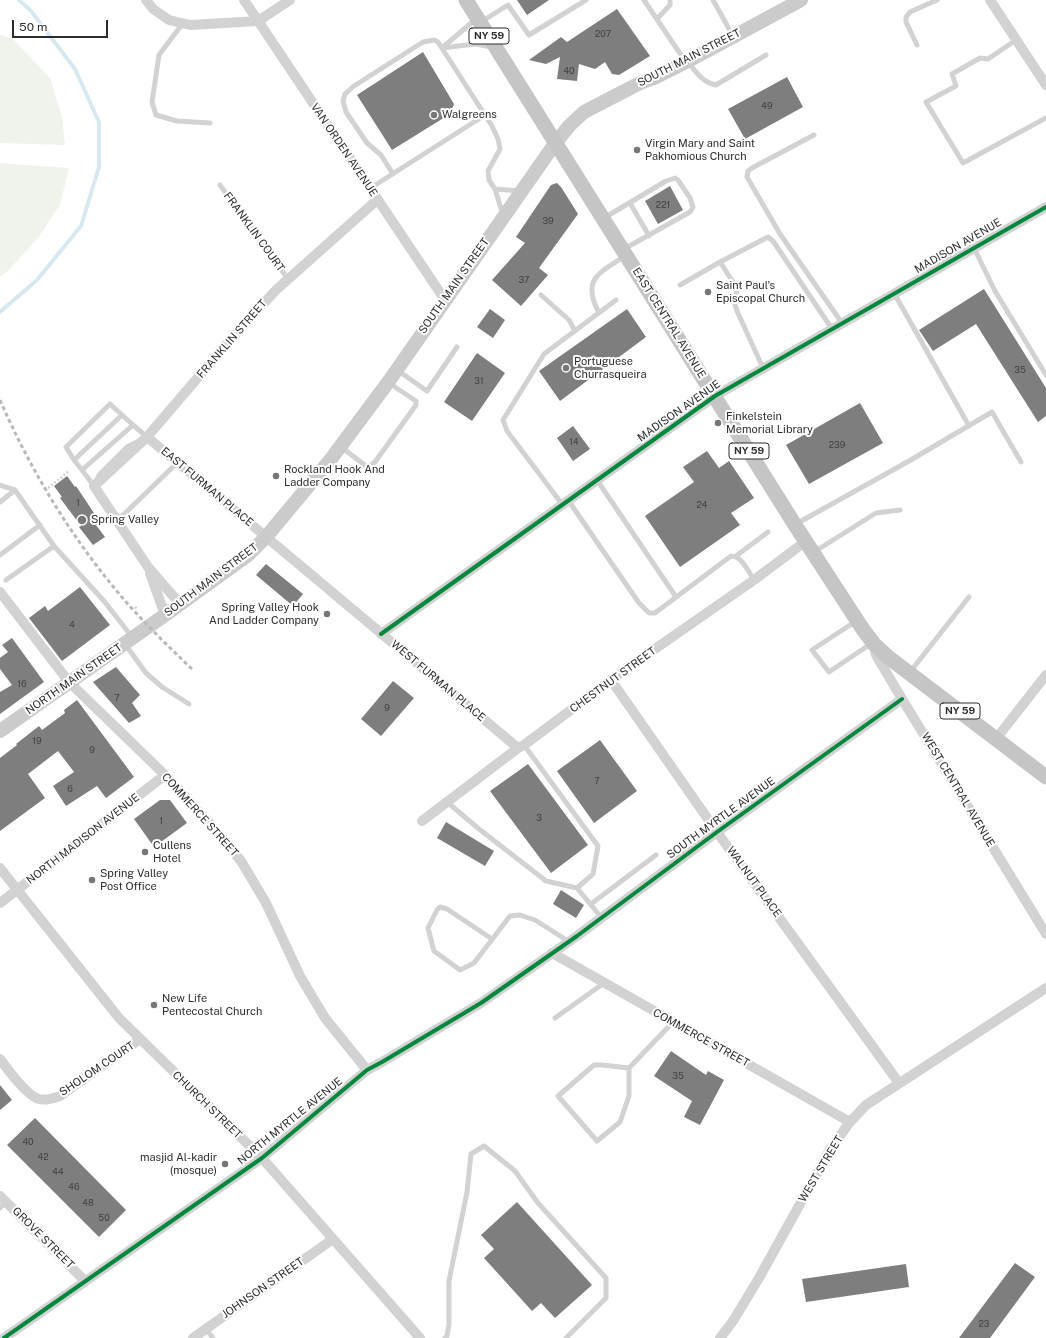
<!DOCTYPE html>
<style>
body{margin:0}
#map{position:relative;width:1046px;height:1338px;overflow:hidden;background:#fff;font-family:"Public Sans",sans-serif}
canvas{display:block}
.scale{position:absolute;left:12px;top:20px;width:96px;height:18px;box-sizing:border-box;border:2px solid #2d2d2d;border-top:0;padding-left:5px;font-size:12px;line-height:14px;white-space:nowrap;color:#2d2d2d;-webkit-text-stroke:3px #fff;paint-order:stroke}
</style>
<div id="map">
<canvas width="1046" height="1338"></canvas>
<div class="scale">50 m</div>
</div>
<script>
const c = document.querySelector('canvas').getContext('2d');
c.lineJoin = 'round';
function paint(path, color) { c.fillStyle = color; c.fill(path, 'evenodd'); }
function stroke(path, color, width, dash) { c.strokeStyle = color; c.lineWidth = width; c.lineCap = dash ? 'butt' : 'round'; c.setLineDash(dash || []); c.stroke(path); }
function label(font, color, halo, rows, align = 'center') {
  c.font = font + ' "Public Sans",sans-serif'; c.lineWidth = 4; c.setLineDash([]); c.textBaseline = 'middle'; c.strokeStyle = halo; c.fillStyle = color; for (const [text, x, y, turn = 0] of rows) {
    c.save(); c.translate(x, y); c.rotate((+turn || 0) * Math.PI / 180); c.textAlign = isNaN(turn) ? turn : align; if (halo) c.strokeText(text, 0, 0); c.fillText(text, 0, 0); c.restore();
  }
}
paint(new Path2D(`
 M0,34L14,40L50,78L62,117L65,145L0,143Z
 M0,163L69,168L60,205L38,238L7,272L0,277Z`), '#f0f3eb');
stroke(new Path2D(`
 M0,312L37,280L81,226L99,167V122L75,69L31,11L19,0`), '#d8e8f0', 4);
paint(new Path2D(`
 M517,0H549L527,15Z
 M617,9L650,56L619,75L612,74L605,62L595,69L579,64L577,81L557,79L560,57L546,64L529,60L561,37L567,42Z
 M423,52L454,104L450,114L392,150L357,95Z
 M787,77L803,107L745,139L728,109Z
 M557,183L561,187L578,214L539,268L548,275L521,306L492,280L525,243L516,237L551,185Z
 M670,186L683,210L658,224L645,201Z
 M984,289L1046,388V416L1038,422L976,324L933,351L919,330Z
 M490,309L505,320L493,338L477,327Z
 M627,309L646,337L560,401L539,371Z
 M477,353L505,373L472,421L444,402Z
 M860,403L883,443L809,484L786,445Z
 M573,426L590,449L573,461L557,438Z
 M707,451L719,468L729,461L754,498L731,513L740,525L680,567L645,516L694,482L683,467Z
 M67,476L75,487L76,486L100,522L96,525L105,537L93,545L79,527L81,526L60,498L62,497L54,486Z
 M266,564L303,594L293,606L256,575Z
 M80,587L110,625L62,661L29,618L45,606L48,611Z
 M12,638L44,682L0,714V692L12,685L0,669V658L8,652L2,645Z
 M116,667L140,695L132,703L141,716L129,723L93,682Z
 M393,681L414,698L381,736L361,719Z
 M77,700L134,777L106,798L97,786L66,806L53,786L74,772L58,751L28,774L45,798L0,831V758L17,745L16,744L39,726L42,730L65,713L64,710Z
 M600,740L637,791L594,823L557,771Z
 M528,764L588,845L551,873L490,791Z
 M160,800H170L187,823L154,847L134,819Z
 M446,822L494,851L485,866L437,838Z
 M561,890L584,905L576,918L553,904Z
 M671,1051L706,1075L708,1071L724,1080L700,1125L684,1117L692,1101L654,1076Z
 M0,1085L12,1100L0,1110Z
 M35,1118L126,1210L99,1237L7,1145Z
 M517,1202L592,1285L555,1318L541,1303L532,1311L484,1258L494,1249L481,1235Z
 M1015,1263L1035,1277L990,1338H959Z
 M906,1264L909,1287L806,1302L802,1279Z`), '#7e7e7e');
stroke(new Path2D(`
 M48,488L69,471
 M135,607L138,610`), '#d2d2d2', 2.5, [2, 2]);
stroke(new Path2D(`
 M644,0L685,61
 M713,0L733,36
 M477,18L442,48L475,44L492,47
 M657,19L670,5V0
 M481,22L508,5L529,35L586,0
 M183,23L159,55L152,102L156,115L177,121L210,123
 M1016,40L988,59L980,58L952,74L956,86L926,102L963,163L1046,118
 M917,45L906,22V17L910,12L937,0
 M688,62C696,72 703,83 716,85L766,55
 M814,135L752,168L748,171L747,177L780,234L842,323
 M393,174L381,155L367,143L346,112L343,101L345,94L354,86L423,42L434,40L438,42L492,126L498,139L500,149L488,171L489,180L495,189L503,215
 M220,185L288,279
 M369,189L485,115
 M495,189L520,191
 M630,203L649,236
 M604,218L666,181L675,178L678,180L690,198L693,207L690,212L624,249
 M974,248L995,291L1046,375
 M720,262L735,285L737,291L734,301L737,311L763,368
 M680,285L720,262L768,237L773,241L832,329
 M894,293L969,426
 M541,295L569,320L575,331
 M599,313C581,279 599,273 625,256
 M397,370L427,391L457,347
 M133,425L147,437L127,447L99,475L94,486L82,470Z
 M341,447L366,466L371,465L375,462L416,405V401L389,383
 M74,460L122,415
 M82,470L74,460L66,447L110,404L133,425
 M597,480L676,597
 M0,485L15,490
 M568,500L639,603L649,613H655L731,556C742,556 748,571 754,580
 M0,502L15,490L54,546L104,601L132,637
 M562,504L507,431L503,420L544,354L616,300
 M118,520L177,463
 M796,524L909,461L992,412L1021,462
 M814,552L876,513L900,510
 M0,555L40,525
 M736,556L768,532
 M6,580L54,546
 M856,621L812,650L829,672L872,643
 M125,644L146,673L162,687L189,704
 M910,672L969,597
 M447,802L479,829L546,881L577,888L593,874L598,846L524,745
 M577,888L601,917
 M591,904L656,855
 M492,939L447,909L440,907L437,910L428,928L434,951L460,970L474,963L510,916L520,915L535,920L568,941
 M555,1018L604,983
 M629,1068L602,1065H594L558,1096L597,1141L620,1122L629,1096V1068L673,1022
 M0,1208L6,1202
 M206,1329L213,1338
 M445,1338L447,1336L449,1324V1281L467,1192L471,1154L484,1146L515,1171L538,1203L606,1278V1298L566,1338`), '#d2d2d2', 5);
stroke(new Path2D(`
 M146,0L153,9L169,20L190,25L258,21L290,0
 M244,0L445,300
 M990,0L1046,85
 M147,437L518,748
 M150,573L165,615
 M0,592L69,682L165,775L213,827L241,861L266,903L300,976L325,1018L367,1070
 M180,604L148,567L94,486L147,437L224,347L276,290L377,200
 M381,634L715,396L1046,207
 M874,646L876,655L902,699L1046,934
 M611,680L717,832L899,1083
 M996,739L1046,675
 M422,821L518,748L524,745L619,674L754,580L806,541
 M0,868L119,1018L262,1158L420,1338
 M0,903L165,775
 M552,953L850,1122
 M0,1059C8,1070 27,1096 39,1099C46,1101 54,1098 60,1096L140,1039
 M0,1196L85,1281
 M4,1338L262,1158L367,1070L382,1062L481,1003L577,936L717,832L902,699
 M193,1338L333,1239
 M720,1338L733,1321L759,1278L831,1148L850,1122L866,1105L1046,988`), '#d2d2d2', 10);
stroke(new Path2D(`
 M0,731L165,615L248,555L266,537L331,459L389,381L556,142L569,126L584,112L640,83L654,78L688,61L801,0`), '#cbcbcb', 14);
stroke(new Path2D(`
 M466,0L795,525L862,628L874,644L888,657L1046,777`), '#c5c5c5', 15);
stroke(new Path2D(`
 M0,400C31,471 71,537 121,596C143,622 168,646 193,670`), '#b9b9b9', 3, [4, 3]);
stroke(new Path2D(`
 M381,634L715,396L1046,207
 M4,1338L262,1158L367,1070L382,1062L481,1003L577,936L717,832L902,699`), '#00873e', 4);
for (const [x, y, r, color] of [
 [434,115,4,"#767676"],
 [637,150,4,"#767676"],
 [708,292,4,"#767676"],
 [566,368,4,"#767676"],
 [718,423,4,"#767676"],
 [276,476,4,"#767676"],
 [82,520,5,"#767676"],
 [327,614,4,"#767676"],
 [145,852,4,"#767676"],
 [92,880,4,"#767676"],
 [154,1005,4,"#767676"],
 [225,1164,4,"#767676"]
]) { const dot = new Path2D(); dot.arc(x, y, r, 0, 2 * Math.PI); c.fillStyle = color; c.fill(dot); stroke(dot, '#fff', 1.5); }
label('9px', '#414141', null, [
 ["207",603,34],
 ["40",569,71],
 ["49",767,106],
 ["221",663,205],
 ["39",548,221],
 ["37",524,280],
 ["35",1020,370],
 ["31",479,381],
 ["14",574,442],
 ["239",837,445],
 ["1",78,503],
 ["24",702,505],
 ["4",72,625],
 ["16",22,684],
 ["7",117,698],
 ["9",387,708],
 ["19",37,741],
 ["9",92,750],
 ["7",597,781],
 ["6",70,789],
 ["3",539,818],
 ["1",161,821],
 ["35",678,1076],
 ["40",28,1142],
 ["42",43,1157],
 ["44",58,1172],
 ["46",74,1187],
 ["48",88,1203],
 ["50",104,1218],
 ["23",984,1324]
]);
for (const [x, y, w] of [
 [489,36,40],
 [749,451,40],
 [960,711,40]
]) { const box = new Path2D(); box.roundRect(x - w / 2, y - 8, w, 16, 3); c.fillStyle = '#fff'; c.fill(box); stroke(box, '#2d2d2d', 1); }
label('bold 10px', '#2d2d2d', null, [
 ["NY 59",489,36],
 ["NY 59",749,451],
 ["NY 59",960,711]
]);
label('11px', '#2d2d2d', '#fff', [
 ["SOUTH MAIN STREET",689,58,-27],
 ["VAN ORDEN AVENUE",344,150,56],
 ["FRANKLIN COURT",254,232,54],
 ["MADISON AVENUE",958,246,-30],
 ["SOUTH MAIN STREET",454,286,-55],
 ["EAST CENTRAL AVENUE",669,323,58],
 ["FRANKLIN STREET",232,339,-49],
 ["MADISON AVENUE",679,411,-35],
 ["EAST FURMAN PLACE",207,487,40],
 ["SOUTH MAIN STREET",211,580,-37],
 ["NORTH MAIN STREET",74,679,-35],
 ["CHESTNUT STREET",613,680,-36],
 ["WEST FURMAN PLACE",438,681,40],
 ["WEST CENTRAL AVENUE",958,790,59],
 ["COMMERCE STREET",200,815,48],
 ["SOUTH MYRTLE AVENUE",721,818,-36],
 ["NORTH MADISON AVENUE",83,839,-38],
 ["WALNUT PLACE",754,882,54],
 ["COMMERCE STREET",701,1038,29],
 ["SHOLOM COURT",97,1069,-34],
 ["CHURCH STREET",207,1105,44],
 ["NORTH MYRTLE AVENUE",290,1121,-39],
 ["WEST STREET",821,1169,-59],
 ["GROVE STREET",43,1238,45],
 ["JOHNSON STREET",263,1288,-35]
]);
label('11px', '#2d2d2d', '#fff', [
 ["Walgreens",442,115],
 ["Virgin Mary and Saint",645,144],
 ["Pakhomious Church",645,157],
 ["Saint Paul's",716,286],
 ["Episcopal Church",716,299],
 ["Portuguese",574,362],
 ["Churrasqueira",574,375],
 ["Finkelstein",726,417],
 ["Memorial Library",726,430],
 ["Rockland Hook And",284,470],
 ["Ladder Company",284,483],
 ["Spring Valley",91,520],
 ["Spring Valley Hook",319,608,"right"],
 ["And Ladder Company",319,621,"right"],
 ["Cullens",153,846],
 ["Hotel",153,859],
 ["Spring Valley",100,874],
 ["Post Office",100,887],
 ["New Life",162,999],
 ["Pentecostal Church",162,1012],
 ["masjid Al-kadir",217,1158,"right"],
 ["(mosque)",217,1171,"right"]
], 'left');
</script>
